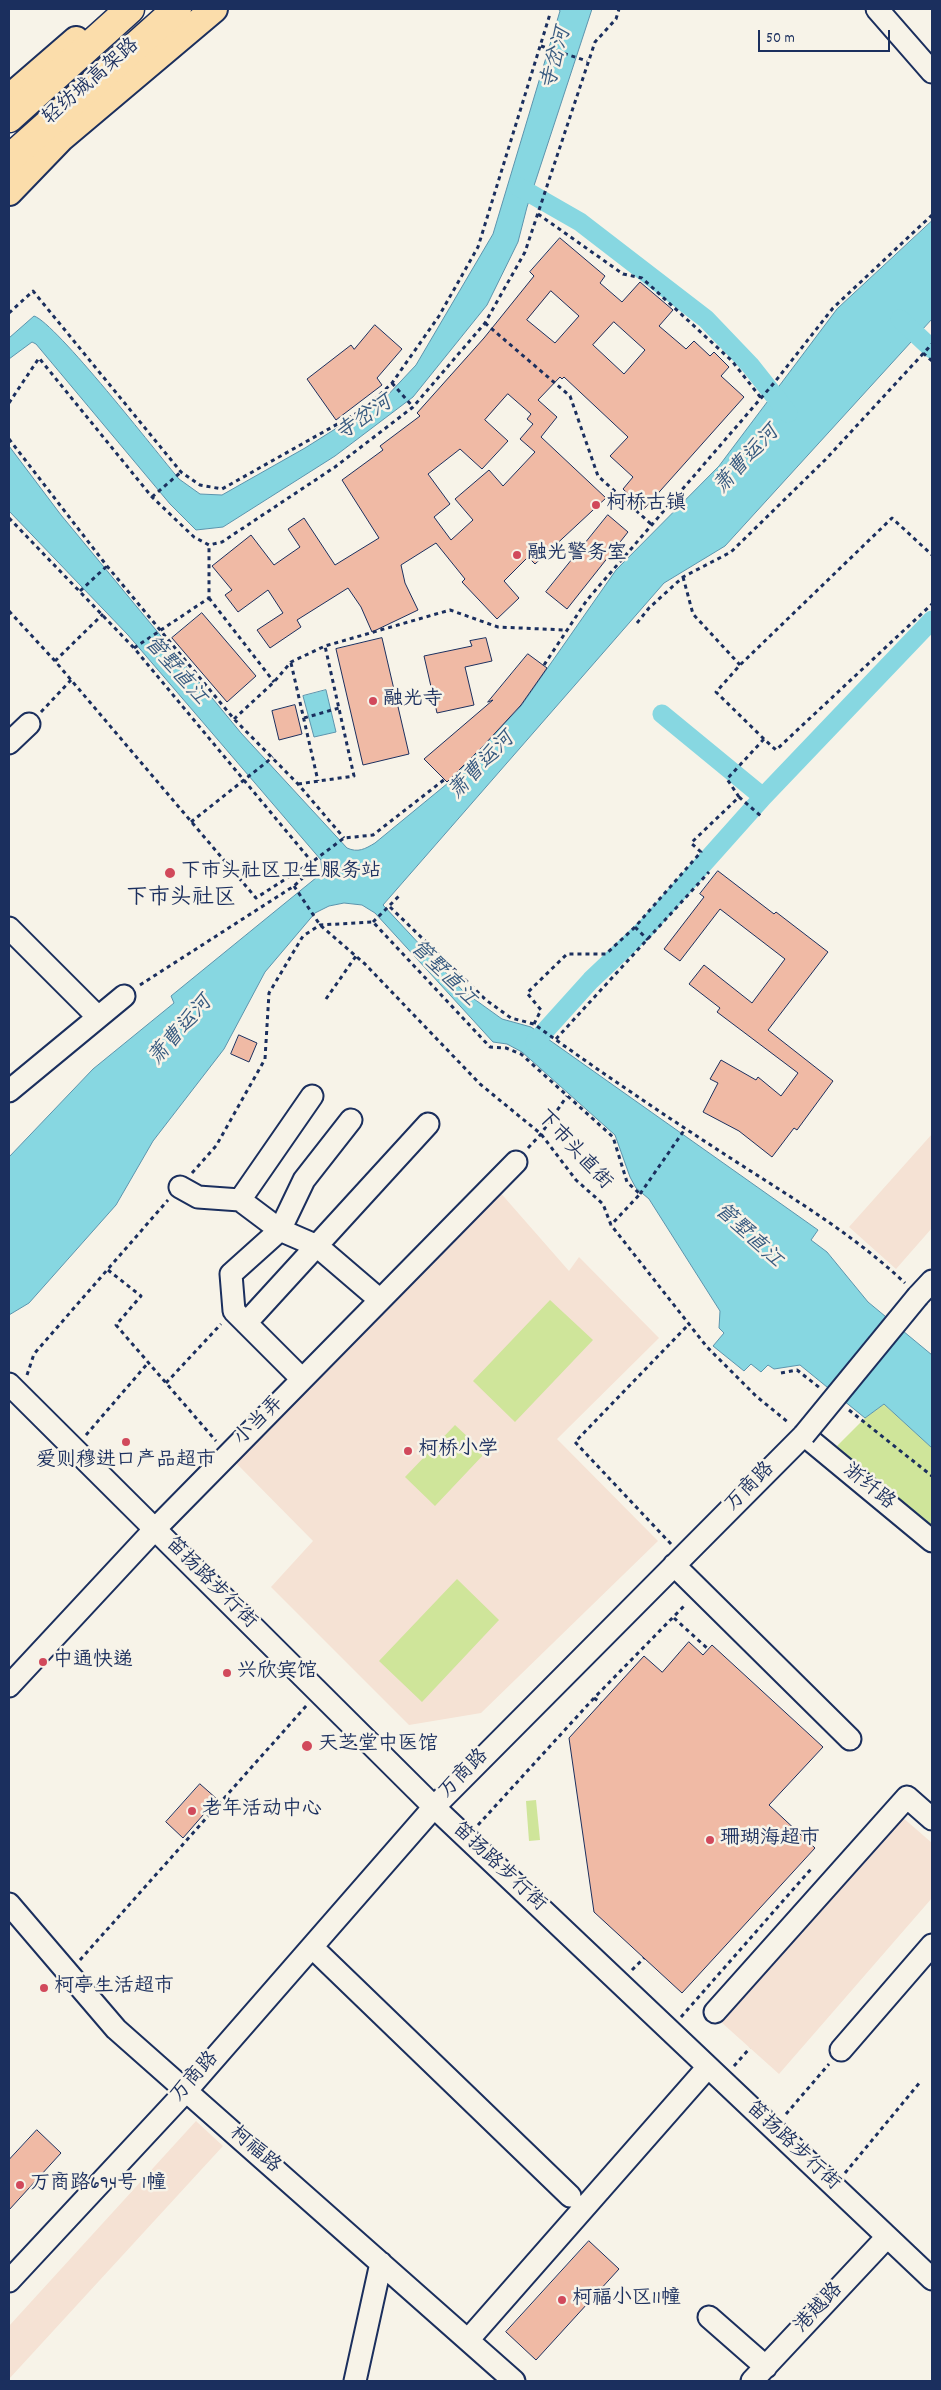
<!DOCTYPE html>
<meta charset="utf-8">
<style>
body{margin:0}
#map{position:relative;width:941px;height:2390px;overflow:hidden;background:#f7f3e8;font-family:Dekko,sans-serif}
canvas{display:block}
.frame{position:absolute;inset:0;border:10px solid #1b2f5e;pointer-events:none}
.scale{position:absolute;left:758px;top:30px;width:132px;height:22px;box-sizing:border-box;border:2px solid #1b2f5e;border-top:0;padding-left:6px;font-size:15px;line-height:18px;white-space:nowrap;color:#1b2f5e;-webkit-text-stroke:4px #f7f3e8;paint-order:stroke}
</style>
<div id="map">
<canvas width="941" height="2390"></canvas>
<div class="frame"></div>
<div class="scale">50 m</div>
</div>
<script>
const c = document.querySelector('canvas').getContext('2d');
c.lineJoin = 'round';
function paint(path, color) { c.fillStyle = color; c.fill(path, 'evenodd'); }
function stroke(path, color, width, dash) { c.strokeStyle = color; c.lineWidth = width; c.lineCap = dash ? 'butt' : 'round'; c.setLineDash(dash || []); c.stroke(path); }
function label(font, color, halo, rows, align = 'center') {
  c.font = font + ' Dekko,"LXGW WenKai TC",sans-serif'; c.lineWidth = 5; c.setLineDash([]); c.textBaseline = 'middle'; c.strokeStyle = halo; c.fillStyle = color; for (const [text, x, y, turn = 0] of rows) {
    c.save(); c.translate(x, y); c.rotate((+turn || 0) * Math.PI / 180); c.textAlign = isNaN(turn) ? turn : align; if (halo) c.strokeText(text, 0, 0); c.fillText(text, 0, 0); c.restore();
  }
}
paint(new Path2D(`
 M932,1134V1228L896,1269L849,1227Z
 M498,1190L569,1271L579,1257L659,1338L557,1439L658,1541L481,1713L409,1725L271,1587L313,1541L236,1463Z
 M901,1816L932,1843V1898L779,2074L721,2022Z
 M196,2121L223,2146L9,2379V2326Z`), '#f5e2d4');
paint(new Path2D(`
 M550,1300L593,1340L515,1422L473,1381Z
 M884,1404L932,1448V1531L837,1446L865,1418Z
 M455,1425L485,1453L435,1506L405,1477Z
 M457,1579L499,1620L422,1702L379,1661Z
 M536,1800L540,1840L529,1841L526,1801Z`), '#cfe59a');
const water = new Path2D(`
 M558,9H592L527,207L518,242L487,305L413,397L335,456L223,527L196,530L170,504L36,344L32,342L9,359V338L34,316C56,323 157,453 179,479L200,494L222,495L305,448L386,397L416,365L493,234L560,11Z
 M932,221V319L725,546L664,583L383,905L463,991L502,1019L531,1027L818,1230L811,1240L827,1252L868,1302L932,1355V1448L884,1404L865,1418L800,1365L774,1369L768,1365L761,1372L751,1364L744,1371L713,1346L724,1333L719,1328L720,1311L649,1199L636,1188L630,1177L615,1135L522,1052L507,1044L493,1042L375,913L362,905L344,903L329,906L315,913L265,972L224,1049L153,1141L116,1205L29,1303L9,1315V1157L93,1069L174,1003L171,996L322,873L321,860L128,635L9,511V446L61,515L241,733L347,848C358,853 365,849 375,843L448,783L521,706L616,570L719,466L837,309Z
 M326,690L336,732L314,737L303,696Z`);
paint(water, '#87d7e1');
stroke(water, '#5c94ad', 1);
stroke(new Path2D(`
 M519,187L580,222L706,319L750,365L788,413
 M900,319L932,349
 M662,714L763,797
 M535,1042L591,980L647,927L763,797L932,620`), '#87d7e1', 19);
const building = new Path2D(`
 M560,238L605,276L600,283L622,302L640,282L673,310L659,326L686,349L694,341L710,356L714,352L729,367L721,376L744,397L644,509L623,489L633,477L610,456L628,437L564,377L562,379L560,377L538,400L557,417L541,437L606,498L535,564L528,557L504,581L519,598L497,619L462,582L465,579L436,543L401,565L405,583L418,610L372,632L361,607L348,588L297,620L301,627L270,648L257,630L283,613L268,590L238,612L225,595L232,590L212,566L251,535L274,565L300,547L288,529L304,518L335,565L379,538L342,480L383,450L380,446L420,416L417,413L484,338L534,276L530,272ZM551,291L579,316L555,343L527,320ZM614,322L645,350L624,374L593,345ZM508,394L531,414L527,419L533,424L520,439L535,452L503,486L489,470L455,499L473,520L451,540L434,517L450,504L428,474L460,449L482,469L508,441L485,420Z
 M375,325L402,349L377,378L382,385L336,420L307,379L351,345L354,349Z
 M608,515L628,532L567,609L546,592Z
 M202,613L256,676L227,702L172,638Z
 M382,638L409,754L363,765L336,649Z
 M486,638L492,661L465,667L474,705L437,713L424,656L472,646L470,641Z
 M528,654L547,668L521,705L485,744L447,782L424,759L493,700L488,702Z
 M295,705L302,734L279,740L272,711Z
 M718,871L774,914L776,912L828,952L768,1030L833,1081L797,1130L794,1128L772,1157L739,1131L703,1112L718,1083L710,1079L721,1060L756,1080L758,1077L781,1096L798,1073L717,1012L720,1008L689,984L704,965L752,1003L785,959L720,909L680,961L664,949L704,897L700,894Z
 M239,1035L257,1043L249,1062L231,1054Z
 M689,1642L703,1655L712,1645L823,1747L769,1805L815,1848L682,1993L594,1912L569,1738L644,1656L662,1672Z
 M200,1784L217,1799L183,1838L166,1822Z
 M37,2130L61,2153L9,2210V2160Z
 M589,2241L619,2269L536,2360L506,2332Z`);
paint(building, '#f0baa5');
stroke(building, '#1b2f5e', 1);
const minor = new Path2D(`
 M877,9L932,72
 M9,743L29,724
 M9,928L98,1017
 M9,1091L124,996
 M180,1187L198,1197L240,1200L280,1230L317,1246L380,1300
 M240,1200L312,1096
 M918,1296L932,1281
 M246,1323L428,1124
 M302,1379L234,1311L231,1274L280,1230L304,1180L351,1120
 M9,1384L434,1807L932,2279
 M674,1565L850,1739
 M9,1686L155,1529L516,1162
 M9,1904L116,2029L514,2381
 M312,1947L570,2196
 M715,2012L907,1797L932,1819
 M841,2050L932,1945
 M9,2281L186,2091L434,1807L804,1435L932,1541
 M709,2317L766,2367
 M468,2340L708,2067
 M355,2381L381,2263
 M752,2381L887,2237`);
const major = new Path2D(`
 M9,98L76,40
 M9,192L61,138L214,9`);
const highway = new Path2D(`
 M9,118L130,9
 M9,159L177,9`);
stroke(minor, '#1b2f5e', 25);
stroke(major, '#1b2f5e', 30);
stroke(highway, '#1b2f5e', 31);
stroke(new Path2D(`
 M541,46L587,61
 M538,214L623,274L642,278L732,361L761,398
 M9,313L33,291L181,472L200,485L222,489L366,408L392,383L439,316L478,247L550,14
 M485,323L570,396L598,476L651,524
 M923,353L932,361
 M392,383L413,407
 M9,403L39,358L152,497L194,537L209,545L222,542L335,467L413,407L485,323L525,252L595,42L616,19L619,9
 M9,439L107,566L234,719L298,784L344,838
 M152,497L181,472
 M9,518L134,648L312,862
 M683,577L693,614L740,665
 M80,591L107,566
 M209,598L274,682
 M9,611L55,661L256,898L312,862L344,838L373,835L445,779
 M637,623L649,608L683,577L731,552L826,459L932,344
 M134,648L209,598V545
 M55,661L103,614
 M291,663L318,781
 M544,665L587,600L774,383L833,308L932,215
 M41,712L71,680
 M304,718L339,708
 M234,719L274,682L291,662L325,646L450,610L498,627L565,630
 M764,739L716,692L740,665L892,518L932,555
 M298,784L354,776L325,646
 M739,797L762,817
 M191,822L273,757
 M294,886L320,925L365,964L480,1084L541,1134L576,1180L603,1204L611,1225L707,1347L756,1396L789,1423
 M390,907L486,1000L511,1018L534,1024C600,1072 667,1117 735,1161C794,1199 854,1235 905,1283
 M373,922L400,895
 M635,927L648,940
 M140,985L294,886L306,875L312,862
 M326,999L356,956
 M534,1024L541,1010L527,993L567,954H606L635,927L701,852L691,843L739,797L727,779L764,739L776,750L932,604
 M556,1039L709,872
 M528,1148L541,1134L567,1096
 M192,1173L216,1146L265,1059L269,993L303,936L320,925L373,922L490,1047L506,1048L521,1054L613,1137L627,1182L640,1194L611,1225
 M640,1194L685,1129
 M108,1270L141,1296L116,1325L216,1441
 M781,1373L797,1370L820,1388
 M27,1375L34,1354L168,1200
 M166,1383L221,1324
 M849,1410L932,1476
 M86,1435L148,1363
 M671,1544L575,1442L689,1324
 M674,1618L708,1649
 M594,1698L601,1703
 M478,1825L594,1698L685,1605
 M80,1960L307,1705
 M632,1970L644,1958
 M681,2017L812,1868
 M734,2066L750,2048
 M786,2114L829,2064
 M845,2173L921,2081`), '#1b2f5e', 3, [4, 4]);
stroke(minor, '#f7f3e8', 21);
stroke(major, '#fbddab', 26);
stroke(highway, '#fbddab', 28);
const minorBridge = new Path2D(`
 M804,1435L918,1296`);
stroke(minorBridge, '#1b2f5e', 25, []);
stroke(minorBridge, '#f7f3e8', 21);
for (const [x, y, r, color] of [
 [596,505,5,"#d1495b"],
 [517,555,5,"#d1495b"],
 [373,701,5,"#d1495b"],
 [170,873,6,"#d1495b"],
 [126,1442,5,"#d1495b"],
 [408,1451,5,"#d1495b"],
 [43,1662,5,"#d1495b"],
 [227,1673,5,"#d1495b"],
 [307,1746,6,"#d1495b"],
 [192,1811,5,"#d1495b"],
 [710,1840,5,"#d1495b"],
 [44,1988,5,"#d1495b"],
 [20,2185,5,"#d1495b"],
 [562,2300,5,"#d1495b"]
]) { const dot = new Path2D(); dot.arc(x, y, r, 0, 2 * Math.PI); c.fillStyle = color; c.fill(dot); stroke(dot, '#f7f3e8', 2); }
label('20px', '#1b2f5e', '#f7f3e8', [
 ["轻纺城高架路",92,83,-41],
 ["下市头直街",573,1151,47],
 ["小当弄",260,1422,-45],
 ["万商路",751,1488,-45],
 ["浙纤路",868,1488,39],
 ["笛扬路步行街",210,1584,45],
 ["万商路",465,1775,-45],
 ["笛扬路步行街",498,1868,43],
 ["万商路",196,2078,-48],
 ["笛扬路步行街",792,2147,43],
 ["柯福路",254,2151,41],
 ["港越路",820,2309,-47]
]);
label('20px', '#1b2f5e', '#f7f3e8', [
 ["柯桥古镇",606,505],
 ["融光警务室",527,555],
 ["融光寺",383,701],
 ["下市头社区卫生服务站",181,873],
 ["柯桥小学",418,1451],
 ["爱则穆进口产品超市",126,1462,"center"],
 ["中通快递",53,1662],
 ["兴欣宾馆",237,1673],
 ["天芝堂中医馆",318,1746],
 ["老年活动中心",202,1811],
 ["珊瑚海超市",720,1840],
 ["柯亭生活超市",54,1988],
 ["万商路694号 1幢",30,2185],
 ["柯福小区11幢",572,2300]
], 'left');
label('italic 21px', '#36597f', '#f7f3e8', [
 ["寺岔河",558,59,-75],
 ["寺岔河",365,420,-34],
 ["萧曹运河",748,461,-47],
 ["管墅直江",174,672,49],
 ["萧曹运河",483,767,-46],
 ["管墅直江",442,975,45],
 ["萧曹运河",182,1032,-49],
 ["管墅直江",747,1237,43]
]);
label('22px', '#1b2f5e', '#f7f3e8', [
 ["下市头社区",181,900]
]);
</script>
